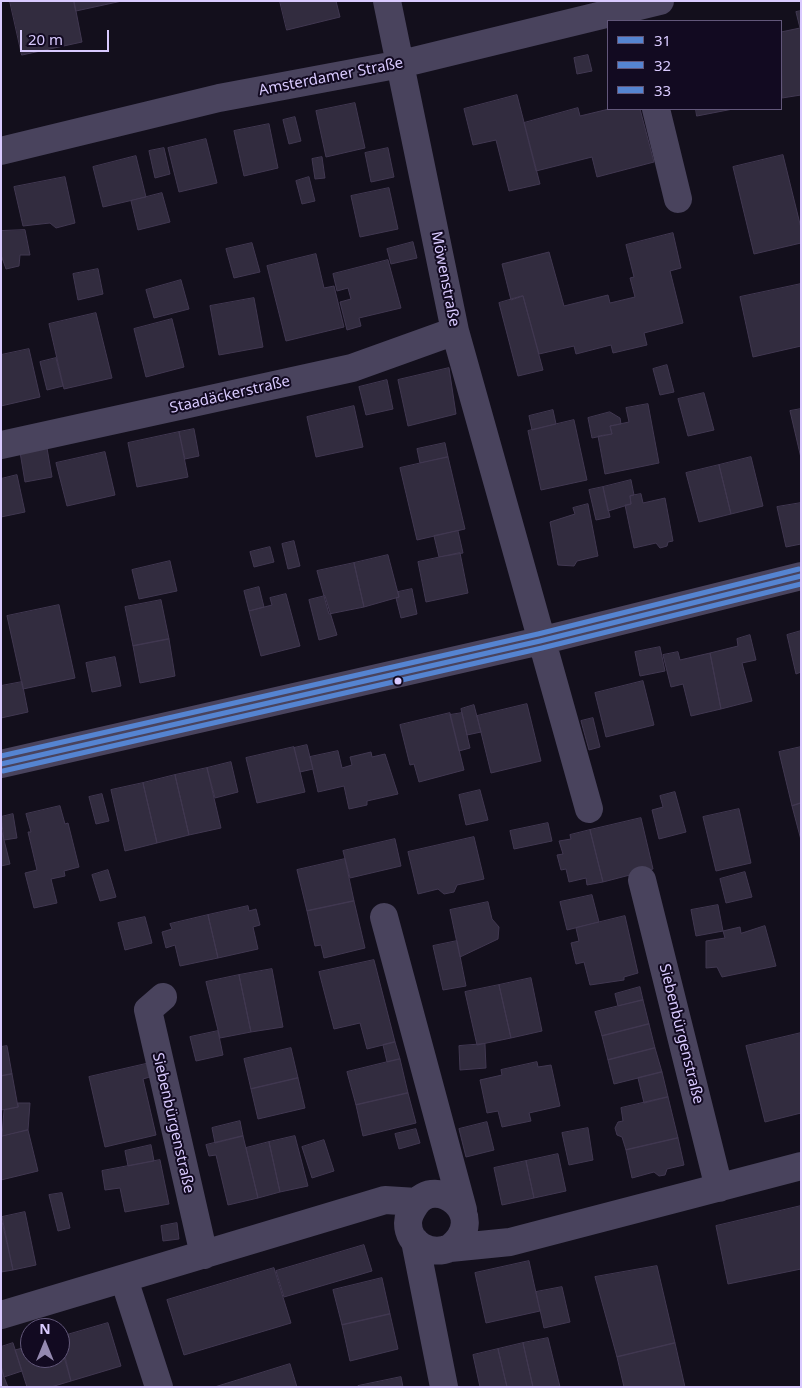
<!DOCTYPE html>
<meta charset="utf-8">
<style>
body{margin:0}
#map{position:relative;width:802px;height:1388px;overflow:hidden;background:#130f1c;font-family:"Noto Sans",sans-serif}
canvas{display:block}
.frame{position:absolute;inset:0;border:2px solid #d9caff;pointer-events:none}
.legend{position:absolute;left:607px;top:20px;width:175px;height:90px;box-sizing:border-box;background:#120a21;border:1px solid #62577a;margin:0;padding:6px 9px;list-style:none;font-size:15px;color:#d9caff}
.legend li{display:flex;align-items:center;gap:10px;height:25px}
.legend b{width:25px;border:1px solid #62577a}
.north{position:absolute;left:20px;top:1318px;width:50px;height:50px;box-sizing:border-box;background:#120a21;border:1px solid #62577a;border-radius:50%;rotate:0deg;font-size:14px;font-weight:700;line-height:20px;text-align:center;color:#d9caff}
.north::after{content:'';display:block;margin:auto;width:18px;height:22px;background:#9489b0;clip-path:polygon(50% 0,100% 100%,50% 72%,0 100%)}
.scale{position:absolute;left:20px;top:30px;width:89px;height:22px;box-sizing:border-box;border:2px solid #d9caff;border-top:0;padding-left:6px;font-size:15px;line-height:18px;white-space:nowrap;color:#d9caff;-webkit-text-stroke:4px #120a21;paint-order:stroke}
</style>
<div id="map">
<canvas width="802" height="1388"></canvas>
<div class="frame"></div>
<ul class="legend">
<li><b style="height:6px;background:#5584d1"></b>31</li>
<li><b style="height:6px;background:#5584d1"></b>32</li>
<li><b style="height:6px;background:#5584d1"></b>33</li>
</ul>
<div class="north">N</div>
<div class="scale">20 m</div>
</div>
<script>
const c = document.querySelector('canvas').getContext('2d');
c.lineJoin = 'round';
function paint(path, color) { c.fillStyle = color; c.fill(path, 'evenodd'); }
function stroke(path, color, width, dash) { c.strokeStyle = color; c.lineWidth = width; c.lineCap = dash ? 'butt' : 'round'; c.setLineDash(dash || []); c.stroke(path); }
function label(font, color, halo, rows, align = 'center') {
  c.font = font + ' "Noto Sans",sans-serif'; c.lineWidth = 4; c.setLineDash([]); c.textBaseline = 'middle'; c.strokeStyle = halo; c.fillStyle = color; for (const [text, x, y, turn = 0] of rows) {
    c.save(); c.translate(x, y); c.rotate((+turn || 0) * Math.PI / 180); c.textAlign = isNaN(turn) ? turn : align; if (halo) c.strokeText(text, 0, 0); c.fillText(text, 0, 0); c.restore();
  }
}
const building = new Path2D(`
 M10,1H74L82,42L22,55Z
 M74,1H122L76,11Z
 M280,1H336L340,17L287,30Z
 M801,11V95L782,98L781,32L800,28L796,12Z
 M588,55L592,71L577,74L574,58Z
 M517,95L540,184L509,191L496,140L473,145L464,109Z
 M355,103L365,148L326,157L316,111Z
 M578,108L580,116L609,109H640L654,162L597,177L592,157L536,171L524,123Z
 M696,109H733L697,116Z
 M295,117L301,141L289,144L283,120Z
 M269,124L278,168L244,176L234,131Z
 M206,139L217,183L179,192L168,148Z
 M164,148L170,174L155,178L149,151Z
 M388,148L394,177L371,182L365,153Z
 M783,155L801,228V243L754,254L733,167Z
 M136,156L146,197L103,207L93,167Z
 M322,157L325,178L315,179L312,159Z
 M65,177L75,223L56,228L50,223L23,226L14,187Z
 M309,177L315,201L302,204L296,181Z
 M389,188L398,229L360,237L351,196Z
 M162,193L170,222L138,230L131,201Z
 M25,230L30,255H20L19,266L6,269L1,255V231Z
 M673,233L681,268L670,271L683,323L644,333L647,345L613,353L611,345L576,354L574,346L539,354L523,296L511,300L502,264L549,252L564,306L608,295L610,303L635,297L630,278L634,277L626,245Z
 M413,242L417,258L391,264L387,249Z
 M252,243L260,272L234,278L226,249Z
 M316,254L324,288L334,286L344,327L286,341L267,266Z
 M388,260L401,308L359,318L361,326L347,330L340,302L351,299L348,288L337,291L333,274Z
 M98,269L103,294L78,300L73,274Z
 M181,280L189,309L154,318L146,290Z
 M801,284V346L753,357L740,297Z
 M523,296L543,370L518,376L499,303Z
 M254,298L263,347L219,355L210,306Z
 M96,313L112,378L64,389L49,324Z
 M172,319L184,367L146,377L134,329Z
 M29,349L40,397L1,406V355Z
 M56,358L63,386L47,390L40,362Z
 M667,365L674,392L660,395L653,369Z
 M449,368L456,414L408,426L398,380Z
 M387,380L393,409L366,415L359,387Z
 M704,393L714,430L688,436L678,399Z
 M648,404L659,463L605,474L598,436L612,434L610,426L629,422L626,408Z
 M354,406L363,447L316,457L307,417Z
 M801,409V458L790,411Z
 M553,410L556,424L532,430L529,416Z
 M610,412L620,418L621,424L610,426L612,434L592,438L588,418Z
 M574,420L587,480L541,490L528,431Z
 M194,429L199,456L185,459L179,432Z
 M179,432L188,477L137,487L128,443Z
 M445,443L448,457L420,463L417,449Z
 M47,448L52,477L25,482L20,452Z
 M105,452L115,495L67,506L56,463Z
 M448,457L465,529L417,540L400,468Z
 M751,457L763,506L731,514L719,465Z
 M719,465L731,514L699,522L686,473Z
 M17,475L25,512L1,517V479Z
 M631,480L634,495L630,496L631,504L608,511L603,487Z
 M603,487L610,517L596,520L589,490Z
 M641,494L643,503L665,498L673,541L668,542L667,546L660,548L656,543L634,548L625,505L631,504L630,496Z
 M801,503V544L786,547L777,507Z
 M588,504L598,556L577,561L574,566L558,565L550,522L575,514L573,508Z
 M458,531L463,553L439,557L434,536Z
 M294,541L300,566L288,569L282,544Z
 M270,547L274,562L254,567L250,552Z
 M460,553L468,593L426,602L418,562Z
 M388,555L399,597L364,607L354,563Z
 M170,561L177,591L139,599L132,570Z
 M354,563L364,607L329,614L317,571Z
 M259,587L264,607L249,611L244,591Z
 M412,589L417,614L401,618L396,598L399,597L398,592Z
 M286,594L300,646L261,656L249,611L272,605L270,598Z
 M325,596L337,635L319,640L309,600Z
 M161,600L169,639L133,646L125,607Z
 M59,605L75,678L23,689L7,616Z
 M801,631V672L796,674L787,635Z
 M750,635L756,660L742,663L752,701L721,709L710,653L738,646L737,639Z
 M169,639L175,676L140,683L133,646Z
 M660,647L665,671L640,676L635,652Z
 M678,652L680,660L710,653L721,709L691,716L683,684L671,687L663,655Z
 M115,657L121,686L92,692L86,663Z
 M643,681L654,725L606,737L595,693Z
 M22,682L28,712L1,718V686Z
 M527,704L541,761L491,773L477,716Z
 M474,705L481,732L467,735L461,709Z
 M450,713L464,770L419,782L414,764L410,765L400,725Z
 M462,713L470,748L459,751L450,715Z
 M593,718L600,747L589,750L581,721Z
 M307,745L313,769L300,772L294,748Z
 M294,747L305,792L257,803L246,758Z
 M801,747V803L792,806L779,752Z
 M338,751L342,768L352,765L350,757L371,752L372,757L385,754L398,794L367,801V805L349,809L344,786L318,792L310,757Z
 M231,762L238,792L215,798L207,768Z
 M207,768L221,828L189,835L175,775Z
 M175,775L189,835L157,843L143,783Z
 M143,783L157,843L125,851L111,790Z
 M480,790L488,820L466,825L459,795Z
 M675,792L686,832L659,839L652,810L663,807L660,796Z
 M102,794L109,821L96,824L89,797Z
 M801,803V840L792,806Z
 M60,806L65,824L68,823L79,867L64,871L65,876L51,879L57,903L34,908L25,873L37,870L28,832H31L26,814Z
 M739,809L751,863L716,871L703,817Z
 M13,814L17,838L4,840L1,817Z
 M641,818L653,869L603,882L590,830Z
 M548,823L552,841L514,849L510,831Z
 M1,828L10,864L1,866Z
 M590,830L603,882L587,885L586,878L569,882L566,869L561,870L557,855L563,854L559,841L571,839L570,835Z
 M474,837L484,879L457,885L454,892L444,894L438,889L418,894L408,852Z
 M395,839L401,866L350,878L343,851Z
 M345,859L354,901L307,911L297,870Z
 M108,870L116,897L100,901L92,875Z
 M745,872L752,897L726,903L720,879Z
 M592,895L599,922L567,930L560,902Z
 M354,901L365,948L324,958L321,945L315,946L307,911Z
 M488,902L492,919L499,927L498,939L460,957L450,910Z
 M718,905L723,931L696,936L691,910Z
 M248,906L249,911L256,909L260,925L253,927L258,949L218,958L208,915Z
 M208,915L218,958L180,966L175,945L166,948L162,932L172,929L170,924Z
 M625,916L638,973L624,977V980L590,985L584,962L576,964L571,943L579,941L576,928Z
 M145,917L152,943L125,950L118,923Z
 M765,926L776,966L722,977L717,967L706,968V941L725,938L723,931L740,927L741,933Z
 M457,941L466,986L443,990L433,946Z
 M374,960L395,1042L367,1049L360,1023L334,1029L319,972Z
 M272,969L283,1027L251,1032L239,975Z
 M239,975L251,1032L220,1038L206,982Z
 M531,978L542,1031L511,1038L499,985Z
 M499,985L511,1038L477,1045L465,992Z
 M640,987L643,1000L618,1006L615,994Z
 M643,1000L649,1024L602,1036L595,1012Z
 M649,1024L655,1048L608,1060L602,1036Z
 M218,1031L223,1055L196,1061L190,1037Z
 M801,1033V1113L765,1122L746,1046Z
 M395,1042L400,1059L387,1062L383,1045Z
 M485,1044L486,1068L460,1070L459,1046Z
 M7,1046L12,1074L1,1076V1047Z
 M291,1048L298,1078L251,1089L244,1059Z
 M655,1048L662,1072L614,1084L608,1060Z
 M400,1059L408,1093L356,1105L347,1072Z
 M537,1062L538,1067L551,1065L560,1106L529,1113L531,1121L502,1127L498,1111L487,1113L480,1080L502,1075L501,1070Z
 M150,1063L153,1076L143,1079L156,1135L105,1147L89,1077Z
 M662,1072L668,1097L644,1103L638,1078Z
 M12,1074L18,1107L1,1110V1076Z
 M298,1078L305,1108L258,1119L251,1089Z
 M408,1093L416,1123L363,1136L356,1105Z
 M668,1097L678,1138L626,1150L622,1137L617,1135L615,1128L618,1122L623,1121L621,1108Z
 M18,1103H30L28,1130L2,1136L4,1110L18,1107Z
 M240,1121L243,1136L215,1143L212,1128Z
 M487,1122L494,1150L466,1157L459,1129Z
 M588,1128L593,1160L569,1165L562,1133Z
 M416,1129L420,1143L399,1149L395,1134Z
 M28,1130L38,1171L1,1180V1137Z
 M243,1136L258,1198L228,1205L216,1155L209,1156L206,1145Z
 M295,1136L308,1186L280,1192L269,1142Z
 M678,1138L684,1165L667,1169L665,1175L659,1176L654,1172L632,1178L626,1150Z
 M324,1140L334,1171L312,1178L302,1147Z
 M269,1142L280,1192L258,1198L246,1148Z
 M151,1145L154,1161L128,1166L125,1151Z
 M558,1154L566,1191L534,1198L526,1161Z
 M160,1160L169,1204L125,1212L120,1188L105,1190L102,1171Z
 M526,1161L534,1198L502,1205L494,1168Z
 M62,1193L70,1228L58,1231L49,1195Z
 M801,1206V1269L728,1284L716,1226Z
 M25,1212L36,1265L13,1270L2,1217Z
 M1,1217L13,1270L1,1272Z
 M177,1223L179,1239L163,1241L161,1226Z
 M364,1245L372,1271L284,1297L276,1271Z
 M529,1261L540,1311L486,1323L475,1273Z
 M657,1266L675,1343L617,1357L595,1277Z
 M274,1268L291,1323L184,1355L167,1300Z
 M382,1278L390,1314L342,1325L333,1290Z
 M562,1287L570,1322L544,1328L536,1292Z
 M390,1314L398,1349L350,1361L342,1325Z
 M108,1323L121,1366L71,1381L60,1337Z
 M548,1338L560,1387H533L523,1343Z
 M13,1343L22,1371L4,1377L1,1366V1347Z
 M60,1343L71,1381L51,1387H27L15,1350L30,1346V1358H60Z
 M523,1343L533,1387H507L498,1349Z
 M675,1343L685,1387H624L617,1357Z
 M498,1349L507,1387H480L473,1355Z
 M290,1364L297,1387H215Z
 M1,1366L4,1377L8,1387H1Z
 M401,1377L403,1387H358V1386Z`);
paint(building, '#322c3f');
stroke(building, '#413851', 1);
stroke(new Path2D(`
 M387,1L455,331L589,809
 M656,109L678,199
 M1,151L219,98L401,64L660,1
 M1,445L352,368L455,331
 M1,764L540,641L801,576
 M642,880L719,1188
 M384,917L463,1210
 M163,997L148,1010L204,1255
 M415,1241L444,1387
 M450,1248C491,1216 436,1173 415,1205C411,1211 408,1216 408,1223C408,1245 431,1256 450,1248L510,1242L801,1166
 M124,1279L159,1387
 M1,1315L385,1200L417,1202`), '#49435d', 28);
stroke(new Path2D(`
 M1,764L540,641L801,576`), '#5584d1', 5);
stroke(new Path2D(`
 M3,771L542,648L801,584`), '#5584d1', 5);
stroke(new Path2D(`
 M1,756L538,634L799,569`), '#5584d1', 5);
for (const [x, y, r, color] of [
 [398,681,4.5,"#d9caff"]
]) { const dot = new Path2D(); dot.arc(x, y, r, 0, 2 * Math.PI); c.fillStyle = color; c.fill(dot); stroke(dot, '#120a21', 2); }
label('15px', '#d9caff', '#120a21', [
 ["Amsterdamer Straße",331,77,-11],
 ["Möwenstraße",445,279,79],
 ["Staadäckerstraße",230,395,-13],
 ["Siebenbürgenstraße",681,1034,76],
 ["Siebenbürgenstraße",173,1123,77]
]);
</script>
